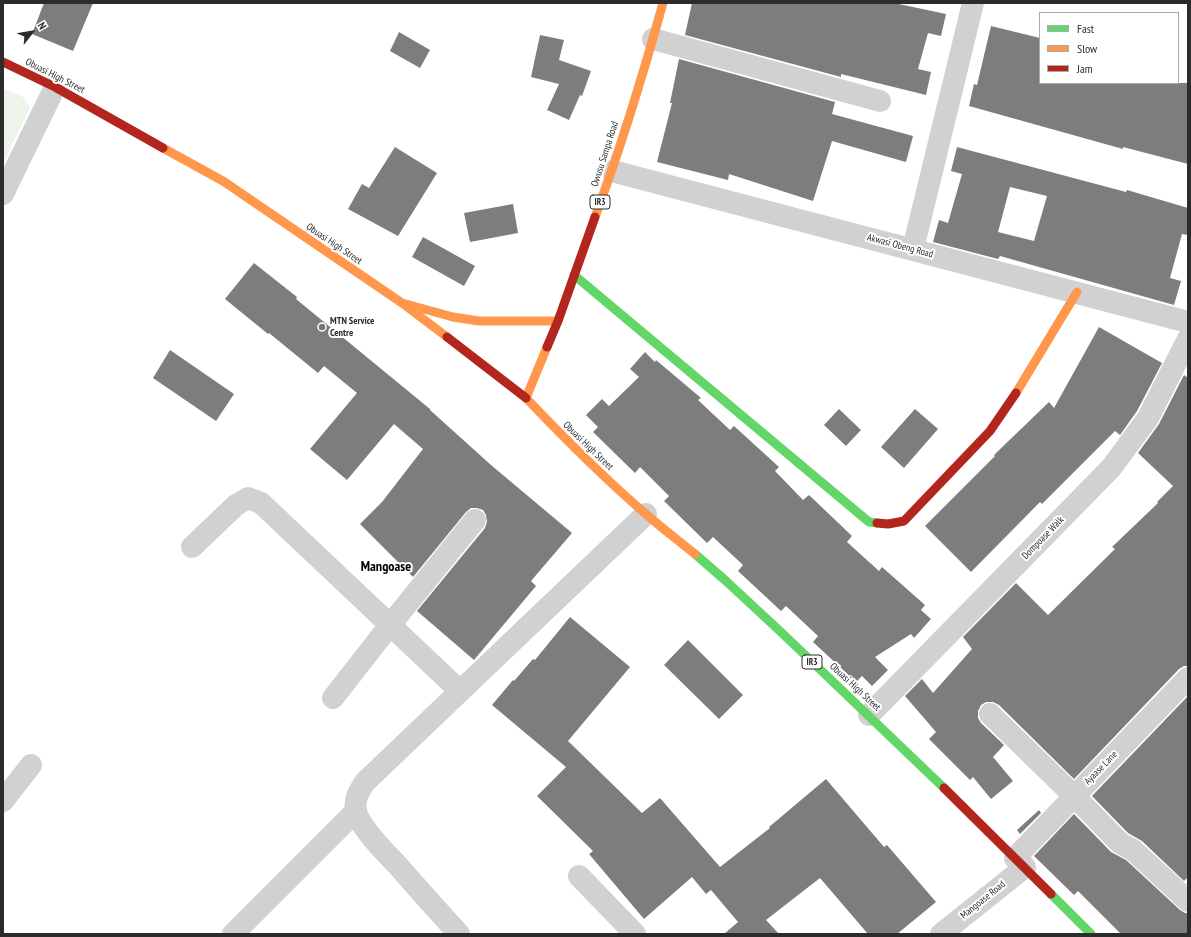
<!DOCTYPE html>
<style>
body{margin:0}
#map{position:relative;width:1191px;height:937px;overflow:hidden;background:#fff;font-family:"PT Sans Narrow",sans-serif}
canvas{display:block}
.frame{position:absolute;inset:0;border:4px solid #2c2c2c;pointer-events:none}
.legend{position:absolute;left:1039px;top:12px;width:140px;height:72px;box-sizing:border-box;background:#fff;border:1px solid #ababab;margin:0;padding:5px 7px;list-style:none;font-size:12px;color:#2c2c2c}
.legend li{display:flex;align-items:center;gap:8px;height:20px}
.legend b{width:20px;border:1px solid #ababab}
.north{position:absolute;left:12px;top:12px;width:40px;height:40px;-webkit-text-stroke:3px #fff;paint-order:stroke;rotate:59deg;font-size:11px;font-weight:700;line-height:16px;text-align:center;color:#2c2c2c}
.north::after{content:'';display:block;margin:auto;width:14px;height:18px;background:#2c2c2c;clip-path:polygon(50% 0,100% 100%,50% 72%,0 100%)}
</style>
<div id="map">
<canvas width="1191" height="937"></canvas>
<div class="frame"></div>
<ul class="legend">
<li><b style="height:5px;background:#63d668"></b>Fast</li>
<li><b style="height:5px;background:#ff974d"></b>Slow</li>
<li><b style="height:5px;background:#b3261e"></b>Jam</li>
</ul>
<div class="north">N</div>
</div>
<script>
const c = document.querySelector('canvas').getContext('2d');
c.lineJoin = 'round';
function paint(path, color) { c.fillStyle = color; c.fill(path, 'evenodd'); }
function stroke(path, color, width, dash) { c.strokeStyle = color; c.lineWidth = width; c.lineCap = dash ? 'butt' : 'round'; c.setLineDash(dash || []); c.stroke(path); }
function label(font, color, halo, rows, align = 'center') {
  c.font = font + ' "PT Sans Narrow",sans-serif'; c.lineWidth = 4; c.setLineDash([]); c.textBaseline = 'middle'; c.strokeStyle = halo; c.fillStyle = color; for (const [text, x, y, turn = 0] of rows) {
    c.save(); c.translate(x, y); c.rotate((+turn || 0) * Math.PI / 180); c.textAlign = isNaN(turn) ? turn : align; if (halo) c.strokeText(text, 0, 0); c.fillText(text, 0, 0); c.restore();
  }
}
paint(new Path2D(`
 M3,88L23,97L30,107L3,164Z`), '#edf4e9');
paint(new Path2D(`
 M44,3H93L73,51L32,34Z
 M692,3H894L946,14L941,36L928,33L918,69L931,72L926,95L841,74V77L685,35Z
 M991,26L1040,38V83H1188V164L1123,147V149L969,106L974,84L977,85Z
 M399,32L430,50L420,68L390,51Z
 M540,35L564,40L559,60L591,71L582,96L580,95L569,120L547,110L559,84L531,77Z
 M679,59L835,102L832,114L913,136L906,162L832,141L813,201L729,174L728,180L657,162L672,103H670Z
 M395,147L437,173L398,236L348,209L362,184L369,188Z
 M957,147L1126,192L1127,190L1188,208V235L1182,234L1170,278L1181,281L1174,305L1000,256L998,259L933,242L939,220L948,223L962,174L951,171ZM1010,187L1047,196L1034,241L998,232Z
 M513,204L518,233L470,242L464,213Z
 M423,237L475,266L464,286L412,257Z
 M254,263L297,297L296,299L430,409V410L491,465L572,533L531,581L536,586L474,660L417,611L485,528L487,522L486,515L483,510L477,508H471L466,512L413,577L360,524L382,502L423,449L394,424L347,480L310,449L357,393L324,366L318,373L269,333L268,334L225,299Z
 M1099,327L1162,363L1137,411L1120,435L1115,431L1042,504L1040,502L971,572L925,526L995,456L994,455L1049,402L1054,408Z
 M170,350L234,394L216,421L153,378Z
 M645,352L655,362L656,360L701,398L698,400L730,430L734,426L779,467L775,471L803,500L809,495L852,536L847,542L879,571L882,567L925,605L921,610L931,619L914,638L911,634L875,657L888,670L872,686L862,676L856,682L813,642L818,636L786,606L781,611L738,571L743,565L713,537L707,543L664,501L669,496L640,467L635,473L593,432L598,427L586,415L602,399L609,406L639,377L630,369Z
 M1184,375L1188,378V666H1184L1179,669L1074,779L999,705L993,702H986L981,705L978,711V718L981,723L1004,745L993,757L1013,781L991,799L973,777L970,780L929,739L936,732L905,696L922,679L933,693L972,649L963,637L1016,583L1048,615L1115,549L1112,547L1158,503L1157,502L1173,486L1138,453L1159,424Z
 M839,409L861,430L846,446L824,425Z
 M915,409L938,429L904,468L881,447Z
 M570,617L630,667L568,741L642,813L660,798L720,867L770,828L769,827L826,779L884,847L887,845L936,902L897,934H868L820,878L766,920L779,934H724L738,922L711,890L706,894L692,877L644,919L589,854L593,851L537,796L566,767L492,705L513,680L514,681L533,659L535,660Z
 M688,640L743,695L719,719L664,665Z
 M1188,696V877L1184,881L1142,841L1128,833L1092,796Z
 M1039,810L1041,813L1020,834L1017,830Z
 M1074,814L1111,852L1126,860L1180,910L1185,913H1188V934H1121L1078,891L1074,895L1034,856Z`), '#7d7d7d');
stroke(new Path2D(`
 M653,39L880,101
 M612,171L1188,322
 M3,194L55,87
 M913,249L973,3
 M192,547L236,505L248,498L261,503L460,691
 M333,698L390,625L475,520
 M990,714L1074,796L1120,843L1133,850L1188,901
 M869,715L1111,468L1148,418L1188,339
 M3,801L31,765
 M1015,858L1188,678
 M579,876L635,934
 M233,934L356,811
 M459,934C439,912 419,890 400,868C388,855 358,826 356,810C354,799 359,791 365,782L646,514
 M941,934L1025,867`), '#d1d1d1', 22);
stroke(new Path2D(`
 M574,275L869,522L877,523
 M695,554L726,581L782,633L944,788
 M1051,894L1091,934`), '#63d668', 9);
stroke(new Path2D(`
 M163,148L223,181L402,303L447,337
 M595,217C621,147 643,75 663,3
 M402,303L453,317L479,321H558
 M547,347L526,398C565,439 605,479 647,515C663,529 679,541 695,554
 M1016,393L1077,292`), '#ff974d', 9);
stroke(new Path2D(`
 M3,62L55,87L163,148
 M447,337L526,398
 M547,347L558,321L595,217
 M877,523L888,524L904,521L990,431L1016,393
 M944,788L1051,894`), '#b3261e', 9);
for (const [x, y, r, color] of [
 [322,327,4,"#767676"]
]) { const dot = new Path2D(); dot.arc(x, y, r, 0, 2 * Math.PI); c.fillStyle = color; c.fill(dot); stroke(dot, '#fff', 1.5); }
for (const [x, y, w] of [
 [600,202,20],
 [812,662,20]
]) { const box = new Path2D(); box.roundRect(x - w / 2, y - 7, w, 14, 3); c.fillStyle = '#fff'; c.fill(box); stroke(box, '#2c2c2c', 1); }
label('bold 9px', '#2c2c2c', null, [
 ["IR3",600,202],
 ["IR3",812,662]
]);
label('10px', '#2c2c2c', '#fff', [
 ["Obuasi High Street",55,76,27],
 ["Owusu Sampa Road",605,154,-72],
 ["Obuasi High Street",334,244,34],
 ["Akwasi Obeng Road",900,246,15],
 ["Obuasi High Street",588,446,44],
 ["Dompoase Walk",1043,538,-46],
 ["Obuasi High Street",855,687,43],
 ["Ayaase Lane",1101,768,-46],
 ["Mangoase Road",983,900,-39]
]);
label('bold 10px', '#2c2c2c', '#fff', [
 ["MTN Service",330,321],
 ["Centre",330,333]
], 'left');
label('bold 14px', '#000', '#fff', [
 ["Mangoase",386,567]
]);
</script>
